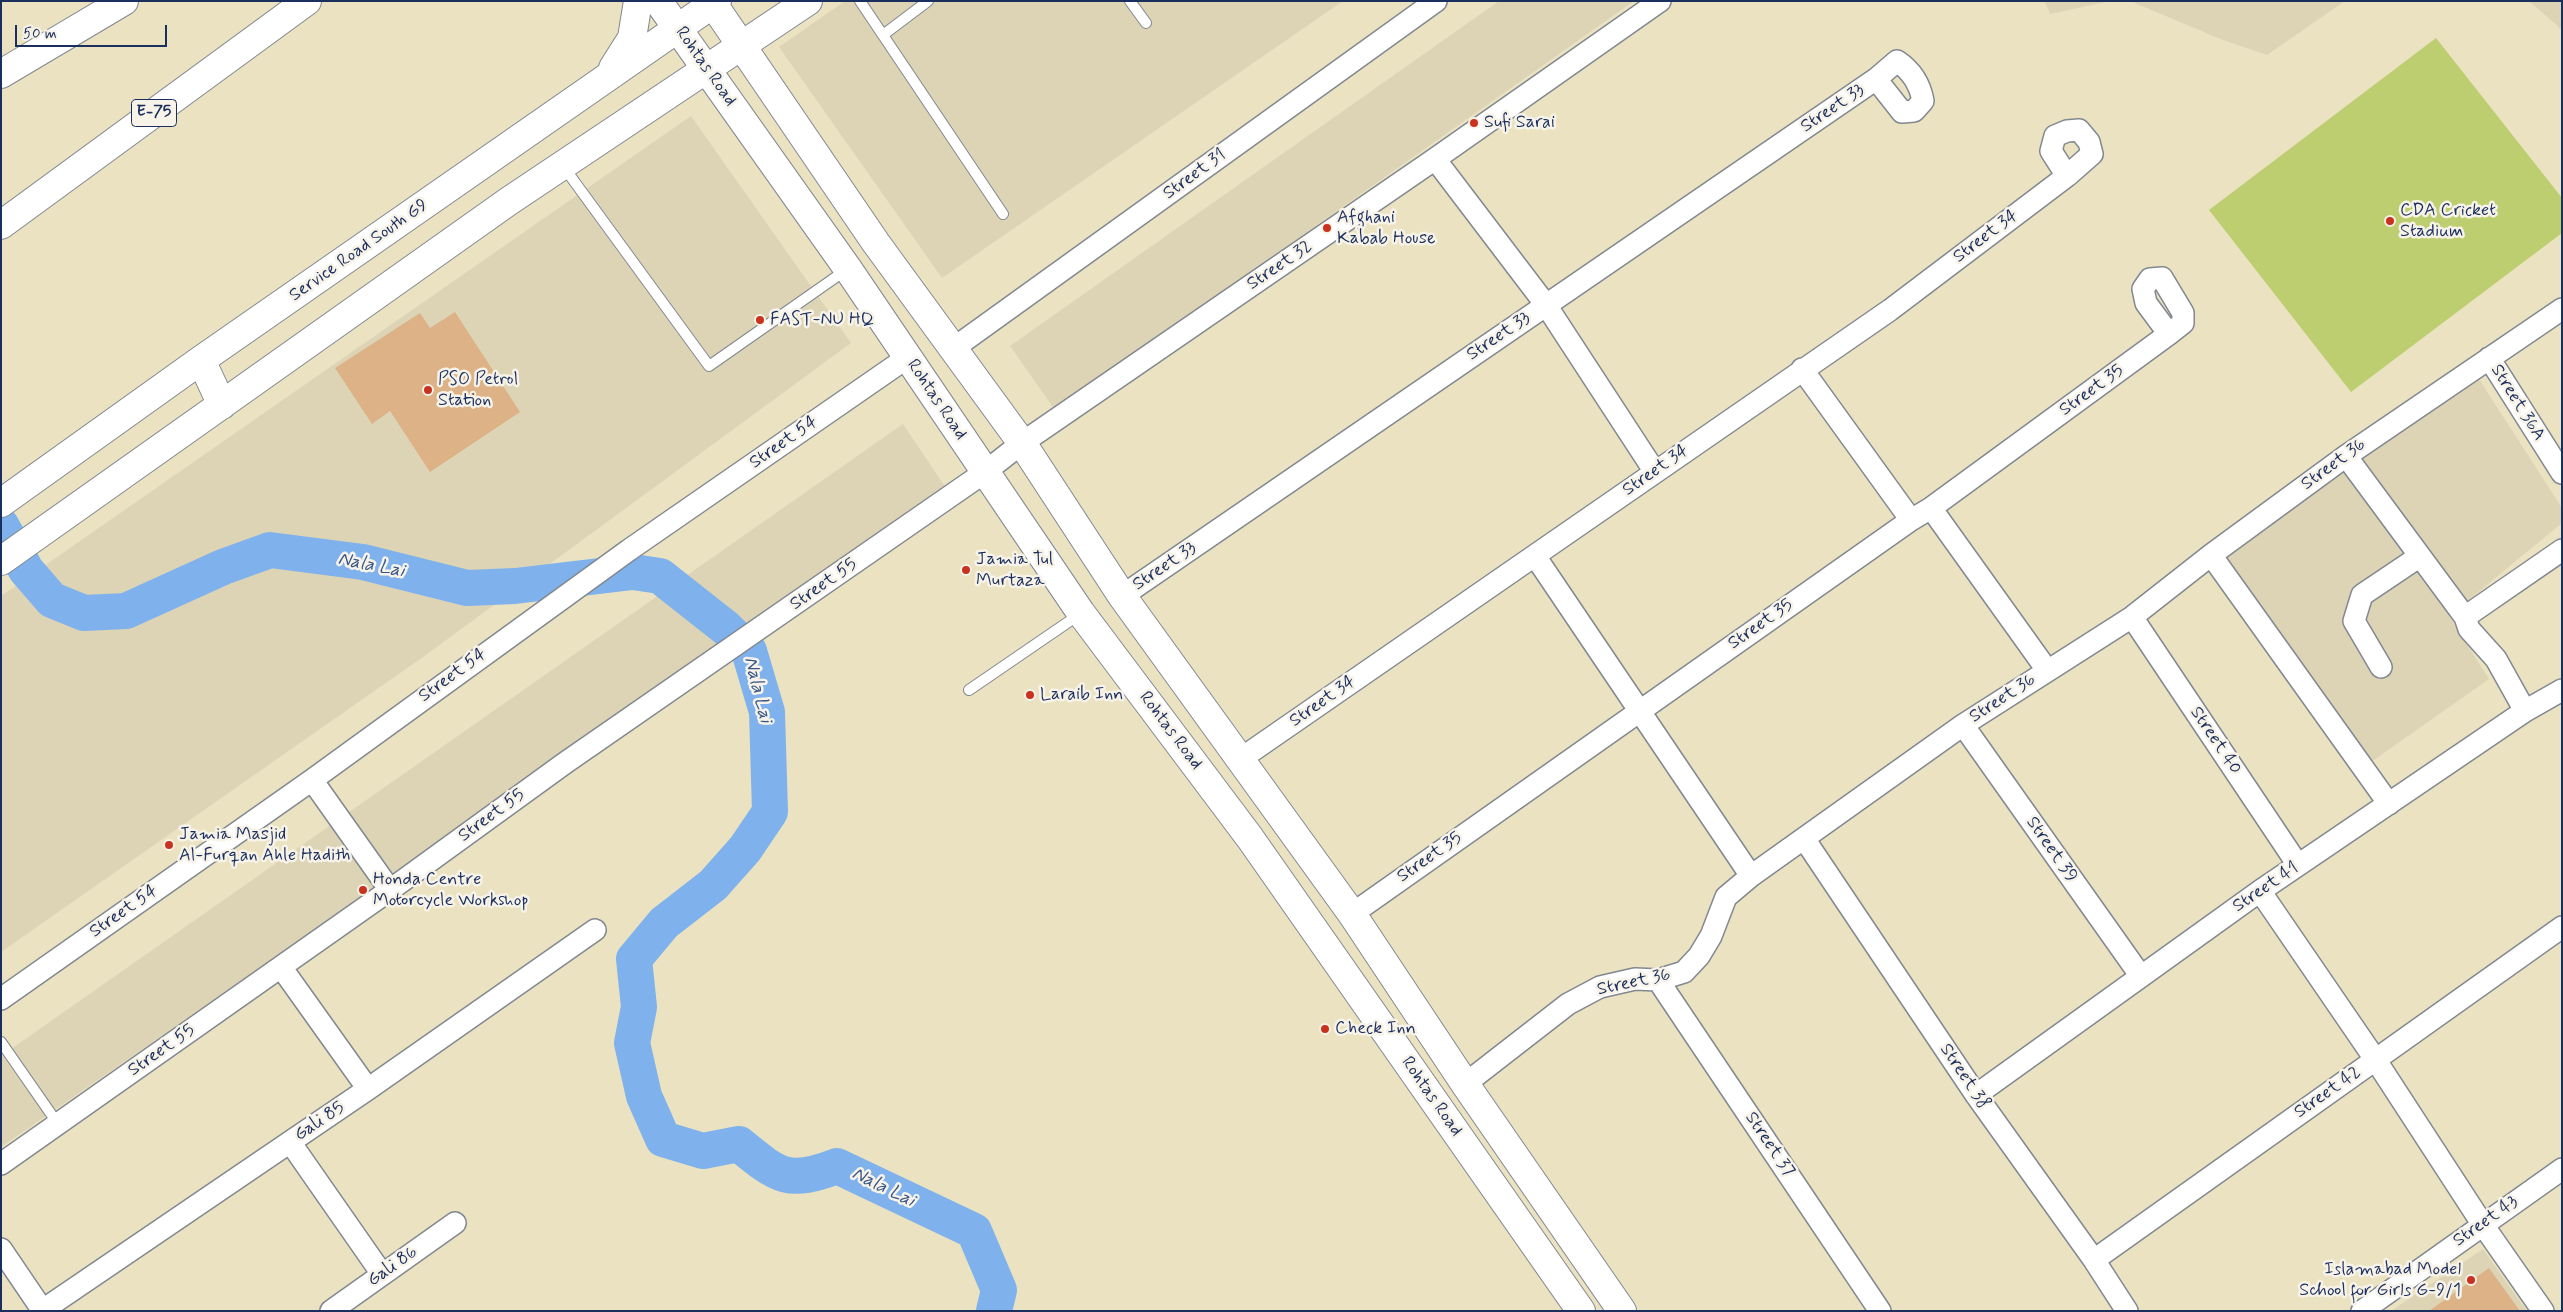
<!DOCTYPE html>
<style>
body{margin:0}
#map{position:relative;width:2563px;height:1312px;overflow:hidden;background:#eae2c1;font-family:Mynerve,sans-serif}
canvas{display:block}
.frame{position:absolute;inset:0;border:2px solid #1b2f5e;pointer-events:none}
.scale{position:absolute;left:15px;top:25px;width:152px;height:22px;box-sizing:border-box;border:2px solid #1b2f5e;border-top:0;padding-left:6px;font-size:15px;line-height:18px;white-space:nowrap;color:#1b2f5e;-webkit-text-stroke:4px #f7f3e8;paint-order:stroke}
</style>
<div id="map">
<canvas width="2563" height="1312"></canvas>
<div class="frame"></div>
<div class="scale">50 m</div>
</div>
<script>
const c = document.querySelector('canvas').getContext('2d');
c.lineJoin = 'round';
function paint(path, color) { c.fillStyle = color; c.fill(path, 'evenodd'); }
function stroke(path, color, width, dash) { c.strokeStyle = color; c.lineWidth = width; c.lineCap = dash ? 'butt' : 'round'; c.setLineDash(dash || []); c.stroke(path); }
function label(font, color, halo, rows, align = 'center') {
  c.font = font + ' Mynerve,sans-serif'; c.lineWidth = 5; c.setLineDash([]); c.textBaseline = 'middle'; c.strokeStyle = halo; c.fillStyle = color; for (const [text, x, y, turn = 0] of rows) {
    c.save(); c.translate(x, y); c.rotate((+turn || 0) * Math.PI / 180); c.textAlign = isNaN(turn) ? turn : align; if (halo) c.strokeText(text, 0, 0); c.fillText(text, 0, 0); c.restore();
  }
}
paint(new Path2D(`
 M845,1H1343L942,278L779,47Z
 M1499,1H1634L1055,410L1010,346Z
 M2045,1H2110L2050,14Z
 M2130,1H2345L2267,55L2223,40Z
 M2529,1H2562V28L2561,29Z
 M691,116L851,343L423,657L1,952V596Z
 M2477,376L2562,508V523L2449,616L2489,679L2364,767L2223,555Z
 M903,424L948,491L1,1147V1056Z
 M2483,1249L2527,1311H2391Z`), '#ddd4b6');
paint(new Path2D(`
 M2436,38L2562,198V233L2351,392L2209,210Z`), '#bdce71');
stroke(new Path2D(`
 M1,525L26,570L52,600L84,613L126,611L223,567L270,550L363,562L467,588L515,586L633,572L660,576L726,628L749,651L767,712L770,812L745,849L713,885L664,923L634,959L639,1007L632,1043L644,1096L663,1139L703,1151L739,1144C778,1176 788,1185 837,1166L974,1231L999,1290L994,1311`), '#7fb2ec', 36);
paint(new Path2D(`
 M455,312L520,412L430,472L390,411L372,424L335,368L420,313L430,328Z
 M2489,1268L2520,1311H2429Z`), '#ddb287');
const lane = new Path2D(`
 M860,1L1003,214
 M1130,1L1146,23
 M883,35L928,1
 M563,166L709,366L846,270
 M969,690L1080,614
 M1,1042L58,1124`);
const street = new Path2D(`
 M1435,159L1546,305L1655,472
 M954,348L1436,1
 M2489,358L2562,473
 M1802,369L1911,520
 M2346,456L2465,617L2469,629L2496,659L2525,711
 M1931,508L2047,670
 M2211,555L2389,804
 M1535,556L1751,876
 M1122,596L1876,79L1897,61C1912,71 1920,84 1923,101L1914,111L1902,112L1876,79
 M2132,617L2298,865
 M2465,617L2562,550
 M2381,667L2354,621L2362,595L2420,556
 M1963,725L2140,975
 M1239,760L1890,310L2067,176L2092,154L2089,142L2079,130L2067,131L2055,136L2051,151L2067,176
 M312,780L390,890
 M1805,840L1976,1095L2094,1260L2127,1311
 M2260,891L2375,1059L2483,1225L2543,1311
 M1352,914L1911,520L1931,508L2169,334L2183,323V313L2162,278L2150,279L2143,289L2146,303L2169,334
 M281,967L368,1089
 M1658,980L1880,1311
 M1,999L312,780L629,550L908,357
 M1465,1084L1568,1004L1600,987L1635,979L1658,980L1684,972L1699,956L1711,936L1726,897L1751,876L1963,725L2132,617L2211,555L2346,456L2562,309
 M1976,1095L2260,891L2525,711L2562,690
 M290,1142L382,1274
 M1,1164L390,890L565,763L985,472L1022,443L1435,159L1660,1
 M1,1249L43,1311
 M2094,1260L2562,927
 M43,1310L368,1089L595,930
 M331,1311L455,1223
 M2362,1311L2562,1169`);
const secondary = new Path2D(`
 M658,1L848,269L1081,613L1250,838L1581,1311
 M711,1L876,243L1022,443L1122,596L1352,914L1465,1084L1622,1311
 M613,68L632,38L638,1
 M201,360L222,405
 M1,503L201,360L717,1
 M1,561L509,201L808,1`);
const highway = new Path2D(`
 M1,74L124,1
 M1,225L307,1`);
stroke(lane, '#828890', 12);
stroke(street, '#828890', 24);
stroke(secondary, '#828890', 30);
stroke(highway, '#828890', 30);
stroke(lane, '#fff', 10);
stroke(street, '#fff', 21);
stroke(secondary, '#fff', 28);
stroke(highway, '#fff', 28);
for (const [x, y, r, color] of [
 [1474,123,5,"#c8321e"],
 [2390,221,5,"#c8321e"],
 [1327,228,5,"#c8321e"],
 [760,320,5,"#c8321e"],
 [428,390,5,"#c8321e"],
 [966,570,5,"#c8321e"],
 [1030,695,5,"#c8321e"],
 [169,845,5,"#c8321e"],
 [363,890,5,"#c8321e"],
 [1325,1029,5,"#c8321e"],
 [2471,1280,5,"#c8321e"]
]) { const dot = new Path2D(); dot.arc(x, y, r, 0, 2 * Math.PI); c.fillStyle = color; c.fill(dot); stroke(dot, '#f7f3e8', 2); }
for (const [x, y, w] of [
 [154,113,45]
]) { const box = new Path2D(); box.roundRect(x - w / 2, y - 13.5, w, 27, 4); c.fillStyle = '#f7f3e8'; c.fill(box); stroke(box, '#1b2f5e', 1); }
label('bold 16px', '#1b2f5e', null, [
 ["E-75",154,113]
]);
label('18px', '#1b2f5e', '#f7f3e8', [
 ["Rohtas Road",705,67,55],
 ["Street 33",1833,109,-34],
 ["Street 31",1195,175,-36],
 ["Street 34",1986,237,-37],
 ["Service Road South G9",359,251,-35],
 ["Street 32",1280,266,-34],
 ["Street 33",1499,337,-34],
 ["Street 35",2092,391,-36],
 ["Rohtas Road",936,400,56],
 ["Street 36A",2517,403,58],
 ["Street 54",784,443,-35],
 ["Street 36",2334,465,-36],
 ["Street 34",1656,471,-35],
 ["Street 33",1165,567,-34],
 ["Street 55",824,585,-35],
 ["Street 35",1761,625,-35],
 ["Street 54",453,676,-36],
 ["Street 36",2003,699,-33],
 ["Street 34",1323,702,-35],
 ["Rohtas Road",1170,731,53],
 ["Street 40",2215,741,56],
 ["Street 55",492,816,-36],
 ["Street 39",2051,850,55],
 ["Street 35",1430,858,-35],
 ["Street 41",2266,888,-34],
 ["Street 54",124,912,-35],
 ["Street 36",1634,983,-12],
 ["Street 55",162,1051,-35],
 ["Street 38",1964,1077,56],
 ["Street 42",2328,1093,-35],
 ["Rohtas Road",1431,1097,55],
 ["Gali 85",320,1122,-34],
 ["Street 37",1769,1145,56],
 ["Street 43",2486,1222,-35],
 ["Gali 86",393,1267,-35]
]);
label('18px', '#1b2f5e', '#f7f3e8', [
 ["Sufi Sarai",1484,123],
 ["CDA Cricket",2400,211],
 ["Stadium",2400,232],
 ["Afghani",1337,218],
 ["Kabab House",1337,239],
 ["FAST-NU HQ",770,320],
 ["PSO Petrol",438,380],
 ["Station",438,401],
 ["Jamia Tul",976,560],
 ["Murtaza",976,581],
 ["Laraib Inn",1040,695],
 ["Jamia Masjid",179,835],
 ["Al-Furqan Ahle Hadith",179,856],
 ["Honda Centre",373,880],
 ["Motorcycle Workshop",373,901],
 ["Check Inn",1335,1029],
 ["Islamabad Model",2461,1270,"right"],
 ["School for Girls G-9/1",2461,1291,"right"]
], 'left');
label('italic 19px', '#395689', '#f7f3e8', [
 ["Nala Lai",371,566,11],
 ["Nala Lai",757,690,76],
 ["Nala Lai",883,1188,26]
]);
</script>
